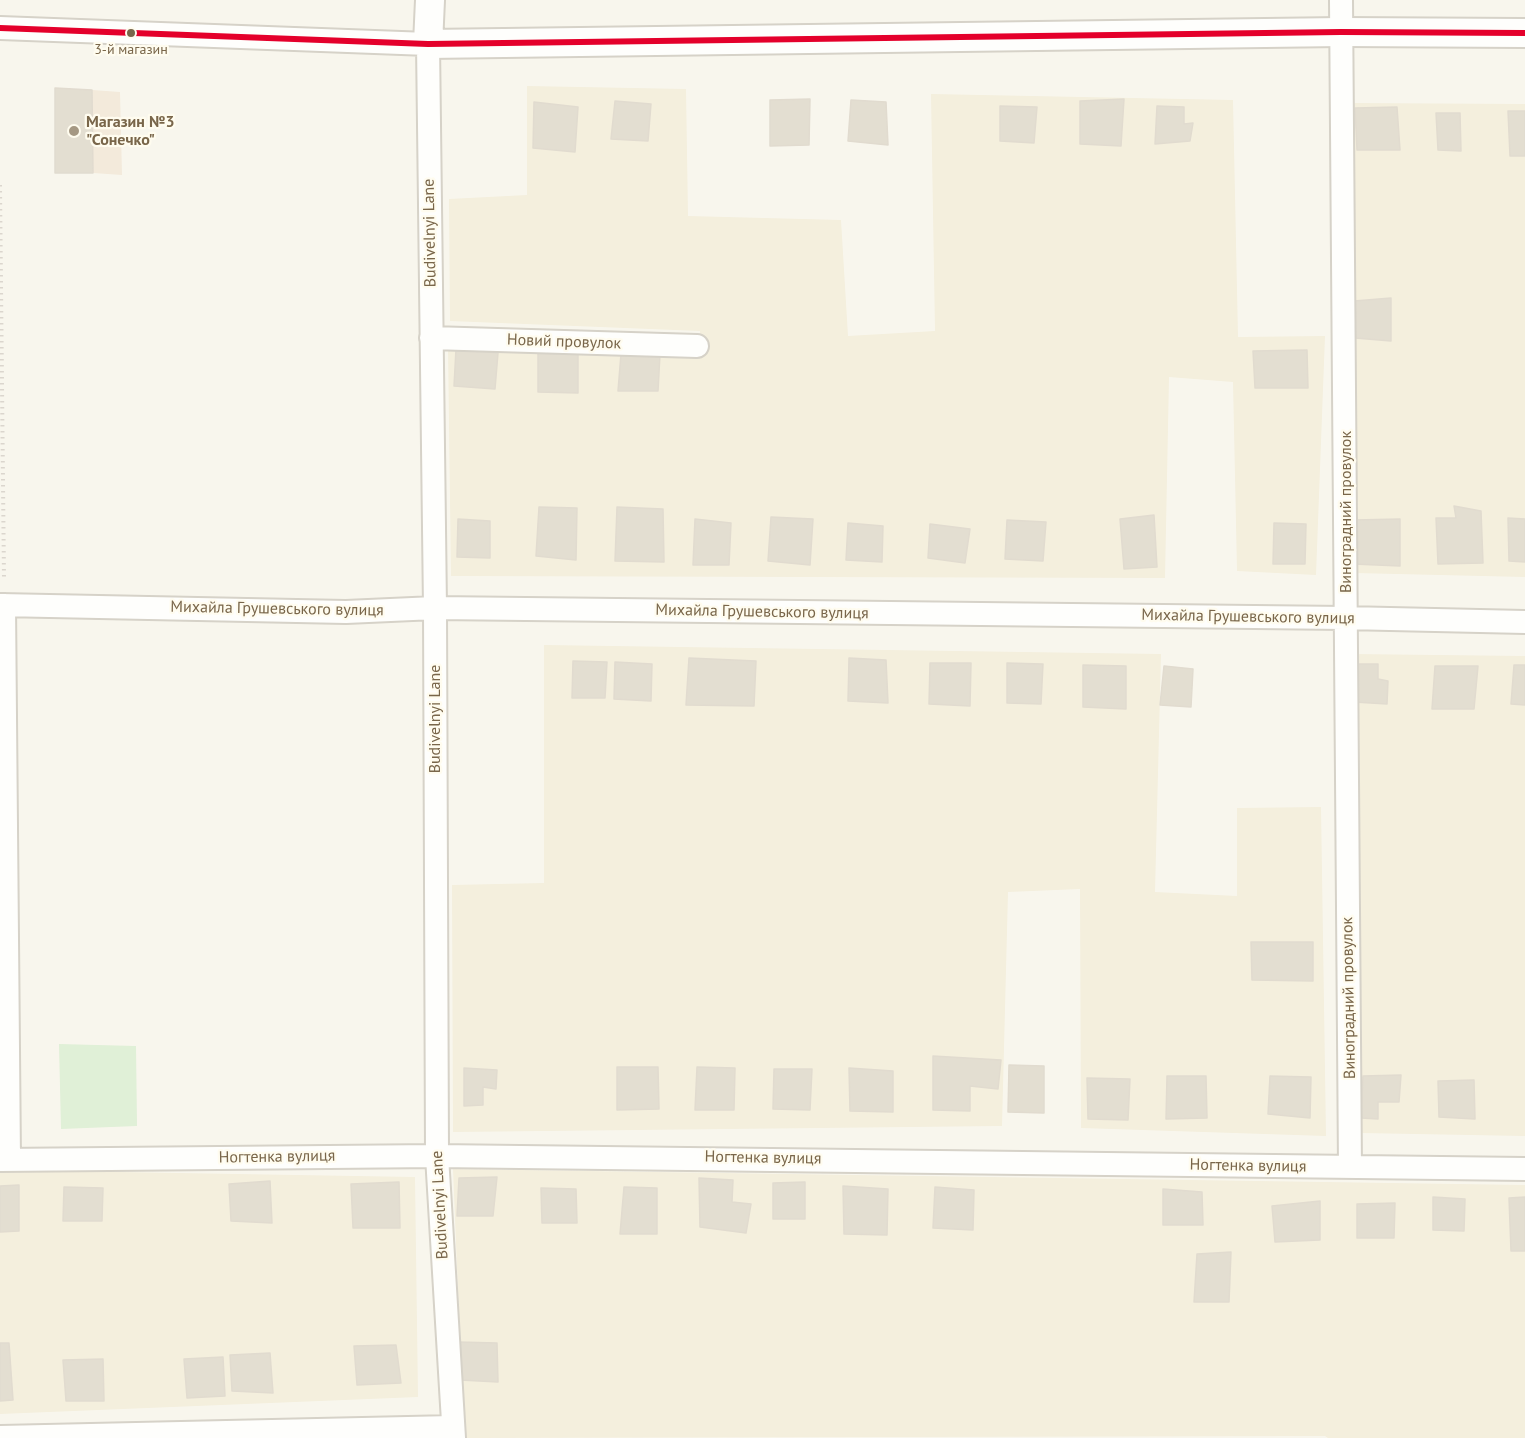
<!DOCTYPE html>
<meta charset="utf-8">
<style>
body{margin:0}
canvas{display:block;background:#f8f6ed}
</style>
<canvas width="1525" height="1438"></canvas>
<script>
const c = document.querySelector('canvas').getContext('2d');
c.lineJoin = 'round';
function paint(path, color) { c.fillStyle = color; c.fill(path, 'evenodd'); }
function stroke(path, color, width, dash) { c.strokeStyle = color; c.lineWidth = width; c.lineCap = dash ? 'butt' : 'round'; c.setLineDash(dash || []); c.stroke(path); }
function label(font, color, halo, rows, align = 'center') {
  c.font = font + ' "PT Sans",sans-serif'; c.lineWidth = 4.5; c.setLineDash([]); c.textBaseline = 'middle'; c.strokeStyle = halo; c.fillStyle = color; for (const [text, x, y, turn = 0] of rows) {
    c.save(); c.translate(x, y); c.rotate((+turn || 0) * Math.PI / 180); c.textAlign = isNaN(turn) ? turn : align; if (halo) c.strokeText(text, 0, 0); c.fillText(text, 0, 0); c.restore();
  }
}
paint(new Path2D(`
 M527,86L686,89L688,216L841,220L848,336L935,331L931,94L1233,100L1238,337L1325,336L1316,575L1237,571L1233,382L1169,377L1165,578L451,576L448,346L701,356L700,331L450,321L449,199L527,195Z
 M1349,103L1525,104V577L1354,573Z
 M544,645L1161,654L1155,892L1237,896V808L1321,807L1326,1136L1081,1128L1080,889L1008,892L1002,1126L453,1132L452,885L544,883Z
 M1351,654L1525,656V1136L1360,1133Z
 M453,1169L1525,1185V1438H1328L1325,1436L464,1438Z
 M0,1170L415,1177L418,1397L0,1414Z`), '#f4efdd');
paint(new Path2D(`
 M92,90L120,92L122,175L93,173Z`), '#f3eadb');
paint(new Path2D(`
 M59,1044L136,1046L137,1126L61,1129Z`), '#e0f0d7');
const building = new Path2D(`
 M55,88L92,90L93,173H55Z
 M810,99L809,145L770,146V100Z
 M1124,99L1121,146L1080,144V101Z
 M851,100L886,102L888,145L848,141Z
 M615,101L651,104L648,141L611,139Z
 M534,102L578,107L575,152L533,148Z
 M1000,106L1037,107L1034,143L1000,141Z
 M1157,106L1184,107V124L1193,123L1190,141L1155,144Z
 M1397,107L1400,150H1357L1355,108Z
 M1508,111H1525V156H1510Z
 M1436,113H1460L1461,151L1438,150Z
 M1391,298V341L1355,338L1354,301Z
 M456,349L498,353L495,389L454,386Z
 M1307,350L1308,388H1255L1253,351Z
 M538,353H578V393L538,392Z
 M621,354H660L658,391H618Z
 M1454,506L1481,511L1483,563L1438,564L1436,518H1456Z
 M539,507L577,508L576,560L536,556Z
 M617,507L663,509L664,562L615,561Z
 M1154,515L1157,567L1124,569L1120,519Z
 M771,517L813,519L810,565L768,561Z
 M1508,518L1525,519V562L1509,561Z
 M458,519L490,521V558L457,557Z
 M695,519L731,523L729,565H693Z
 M1400,519V566L1353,564L1354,520Z
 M1007,520L1046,522L1043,561L1005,559Z
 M848,523L883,526L882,562L846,560Z
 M1274,523L1306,524L1305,564H1273Z
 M930,524L970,529L965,563L928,558Z
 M689,658L756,661L754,706L686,705Z
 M849,658L886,660L888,703L848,701Z
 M573,661L607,662L605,698H572Z
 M615,662L652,664L651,701L614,699Z
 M930,663H971L970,706L929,704Z
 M1007,663L1043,664L1041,704L1007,703Z
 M1353,664H1378V679L1388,681L1387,704L1354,702Z
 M1083,665L1126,666V709L1083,707Z
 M1514,665H1525V705L1511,704Z
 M1164,666L1193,669L1191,707L1160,705Z
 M1435,666H1478L1474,709H1432Z
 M1251,942H1313V981L1252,980Z
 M933,1056L1001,1060L998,1089L970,1086V1111L933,1110Z
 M1009,1065L1044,1066V1113L1008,1112Z
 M617,1067H658L659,1109L617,1110Z
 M697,1067L735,1068L734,1110H695Z
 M464,1068L497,1070L496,1089L483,1087V1105L464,1106Z
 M849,1068L893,1071V1112L850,1111Z
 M774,1069H812L810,1110L773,1109Z
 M1401,1075L1399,1102H1378V1119L1361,1118L1363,1076Z
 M1167,1076H1206L1207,1118L1166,1119Z
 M1270,1076L1311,1077L1310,1118L1268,1114Z
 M1087,1078L1130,1079L1128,1120L1088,1119Z
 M1474,1080L1475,1119L1439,1117L1438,1081Z
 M497,1177L493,1216H457L459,1178Z
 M699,1178L733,1180L732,1202L751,1204L746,1233L700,1227Z
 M270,1181L272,1223L231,1221L229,1184Z
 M399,1182L400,1228H353L351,1184Z
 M805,1182V1219H773V1183Z
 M19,1185V1231L0,1232V1186Z
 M843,1186L888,1189L887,1235L844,1234Z
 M64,1187L103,1188L102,1221H63Z
 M624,1187L657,1188V1234H620Z
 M935,1187L974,1190L973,1230L933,1228Z
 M541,1188L576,1189L577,1223H542Z
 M1163,1189L1202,1192L1203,1225H1163Z
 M1433,1197L1465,1199L1464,1231L1433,1230Z
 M1525,1197V1251H1511L1509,1198Z
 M1320,1201V1240L1275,1242L1272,1206Z
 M1395,1203L1394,1238H1357V1204Z
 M1231,1252L1229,1302H1194L1197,1254Z
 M458,1342L497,1343L498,1382L460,1380Z
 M0,1343H9L13,1400L0,1401Z
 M396,1345L401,1383L357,1385L354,1346Z
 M270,1353L273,1393L232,1391L230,1355Z
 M223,1357L225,1396L187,1398L184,1359Z
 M103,1359L104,1401H66L63,1360Z`);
paint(building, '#e3ded1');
stroke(building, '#e1dbcf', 1.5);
const minor = new Path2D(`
 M1341,0L1350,1167
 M0,28L428,44L435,608L437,1156L454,1438
 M431,338L697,346
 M0,605L346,612L435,608L1345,618L1525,622
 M4,605L9,1160
 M0,1160L437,1156L1525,1169
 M0,1437L453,1427`);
const tertiary = new Path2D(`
 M430,0L428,44L1341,32L1525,33`);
stroke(minor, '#d6d2c8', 26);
stroke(tertiary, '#d6d2c8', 32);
stroke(new Path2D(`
 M0,185L4,580`), '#dbd6ce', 4, [1.5, 4.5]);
stroke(minor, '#fefefc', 22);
stroke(tertiary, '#fefefc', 28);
stroke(new Path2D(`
 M0,28L428,44L1341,32L1525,33`), '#e4002b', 6);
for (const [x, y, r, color] of [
 [131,33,5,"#79664a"],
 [74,131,6,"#a59883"]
]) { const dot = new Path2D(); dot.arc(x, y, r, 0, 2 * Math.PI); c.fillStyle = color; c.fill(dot); stroke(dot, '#fffcef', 2); }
label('14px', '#79664a', '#fffcef', [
 ["3-й магазин",131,50]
]);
label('bold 16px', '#79664a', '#fffcef', [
 ["Магазин №3",86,122],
 ["\"Сонечко\"",86,140]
], 'left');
label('16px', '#79664a', '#fffcef', [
 ["Budivelnyi Lane",430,233,-91],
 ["Новий провулок",564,342,2],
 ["Виноградний провулок",1346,512,-90],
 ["Михайла Грушевського вулиця",277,609,1],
 ["Михайла Грушевського вулиця",762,612,1],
 ["Михайла Грушевського вулиця",1248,617,1],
 ["Budivelnyi Lane",435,719,-90],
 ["Виноградний провулок",1349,998,-91],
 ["Ногтенка вулиця",277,1157,-1],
 ["Ногтенка вулиця",763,1158,1],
 ["Ногтенка вулиця",1248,1166,1],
 ["Budivelnyi Lane",440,1205,-93]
]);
</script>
